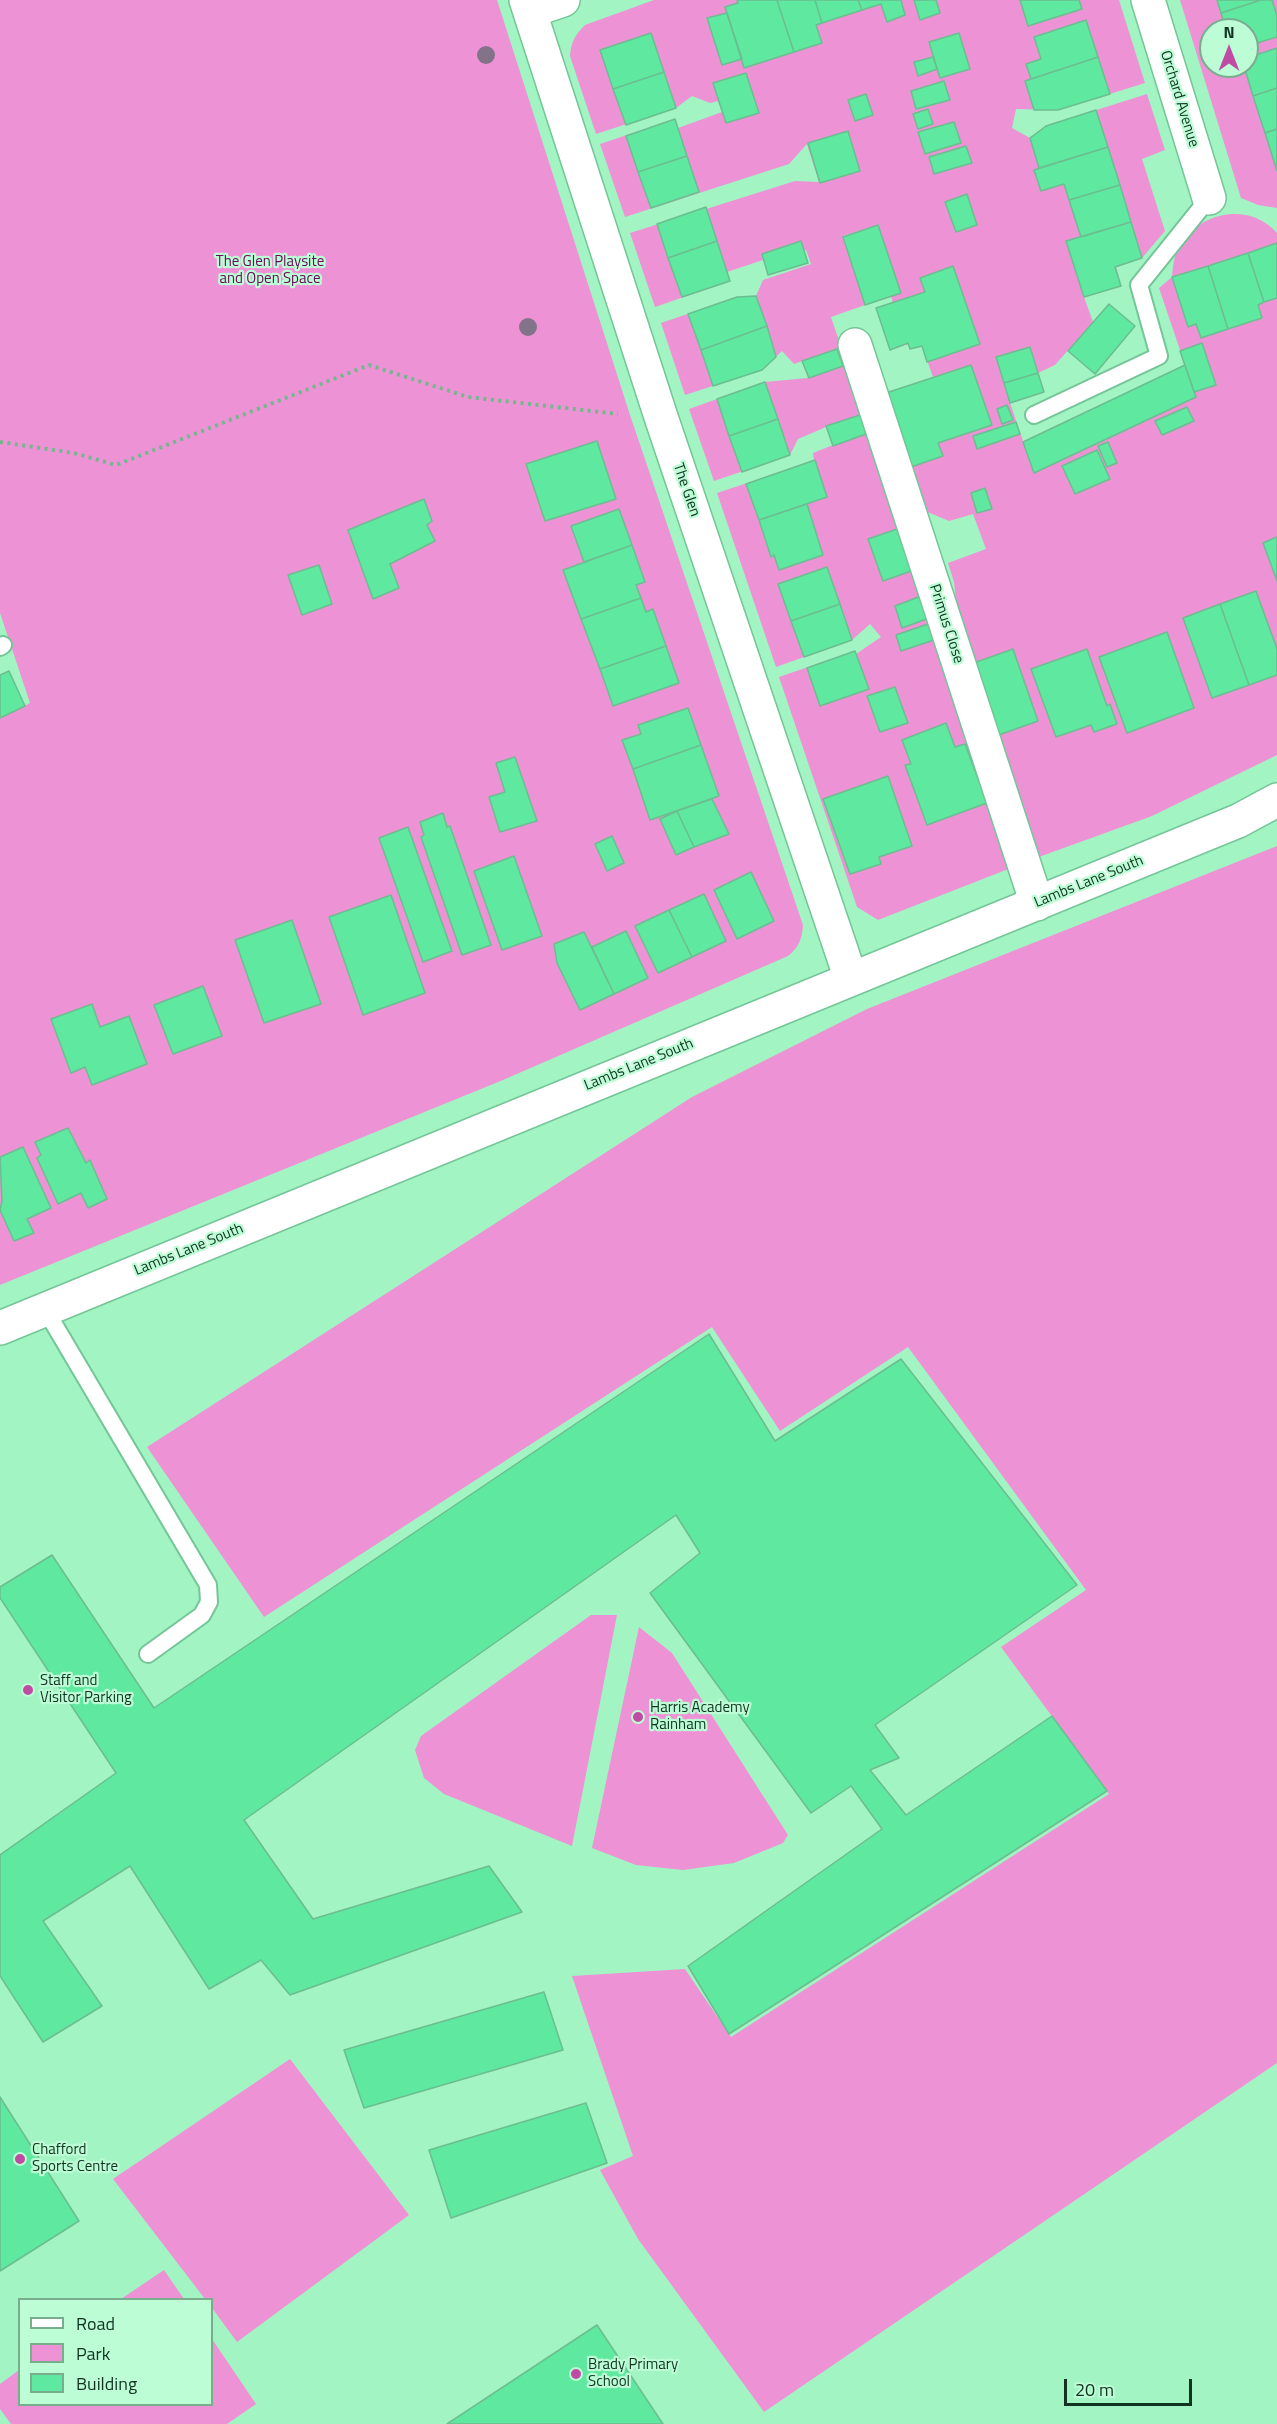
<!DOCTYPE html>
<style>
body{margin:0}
#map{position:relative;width:1277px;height:2424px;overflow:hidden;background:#a2f4c3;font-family:"Titillium Web",sans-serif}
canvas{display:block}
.legend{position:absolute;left:18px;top:2298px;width:195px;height:108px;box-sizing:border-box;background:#bdfdd6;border:2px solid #78ad8e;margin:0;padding:8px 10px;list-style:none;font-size:18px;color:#113421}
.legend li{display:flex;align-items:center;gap:12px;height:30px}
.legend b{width:30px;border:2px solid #78ad8e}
.north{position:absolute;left:1199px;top:18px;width:60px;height:60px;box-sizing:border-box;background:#bdfdd6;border:2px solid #78ad8e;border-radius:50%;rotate:0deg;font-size:16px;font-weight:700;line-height:24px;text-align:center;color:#113421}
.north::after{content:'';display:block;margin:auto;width:21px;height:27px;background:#bf4ba4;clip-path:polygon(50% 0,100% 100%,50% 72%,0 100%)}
.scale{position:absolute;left:1064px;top:2379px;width:128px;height:27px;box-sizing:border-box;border:3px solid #113421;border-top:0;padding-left:8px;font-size:18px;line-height:21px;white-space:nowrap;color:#113421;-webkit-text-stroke:4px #bdfdd6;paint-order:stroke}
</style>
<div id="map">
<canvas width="1277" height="2424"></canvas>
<ul class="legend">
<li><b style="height:8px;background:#fff"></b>Road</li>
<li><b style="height:16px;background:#ee92d6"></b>Park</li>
<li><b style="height:16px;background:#5ee8a0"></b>Building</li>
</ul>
<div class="north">N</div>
<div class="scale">20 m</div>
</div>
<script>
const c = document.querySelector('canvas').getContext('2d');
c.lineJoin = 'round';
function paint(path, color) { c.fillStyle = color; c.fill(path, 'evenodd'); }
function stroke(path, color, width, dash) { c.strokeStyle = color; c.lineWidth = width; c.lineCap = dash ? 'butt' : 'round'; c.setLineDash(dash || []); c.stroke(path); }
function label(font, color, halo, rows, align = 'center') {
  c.font = font + ' "Titillium Web",sans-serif'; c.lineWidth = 4.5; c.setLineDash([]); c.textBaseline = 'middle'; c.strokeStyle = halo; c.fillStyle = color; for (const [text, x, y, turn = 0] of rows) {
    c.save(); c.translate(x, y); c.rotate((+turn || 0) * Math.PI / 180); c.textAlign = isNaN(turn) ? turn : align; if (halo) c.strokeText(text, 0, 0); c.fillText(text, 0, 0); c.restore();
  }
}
paint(new Path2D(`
 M0,0H497L630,415L803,925C802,939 799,947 788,956L503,1080L0,1285V718L30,703L0,613Z
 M654,0H1119L1145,83L1058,110L1016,109L1012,128L1030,138L1046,126L1147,94L1165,150L1142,159L1165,231L1142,258L1116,267L1121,286L1084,297L1093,322L1055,365L1038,373L1044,392L1010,403L1034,473L1196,397L1159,288L1172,277C1173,264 1175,251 1182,241C1205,211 1250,203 1277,233V755L1152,816L1036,858L961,646L954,582L948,563L986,549L973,514L949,521L925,511L886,393L933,377L922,346L910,349L908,344L890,350L876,308L893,303L891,296L900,293L878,225L843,236L865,305L831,317L1016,866L878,920L857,907L779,677L855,651L856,654L881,637L870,624L852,640L776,667L717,493L814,461L813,453L833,445L826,427L798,439L790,455L714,481L689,409L765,382L808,378L802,361L794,364L782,351L762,370L685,395L661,323L737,297L756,296L763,280L811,264L806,250L762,254L763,260L727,272L730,281L655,307L630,233L795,181L819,182L807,144L789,164L625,217L600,144L675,119L678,128L722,112L718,101L710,103L692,96L676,108L596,134L570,56C571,42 575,35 585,25Z
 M1180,0H1277V208L1258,205L1241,198ZM1211,30H1247V66H1211Z
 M1277,846V2063L764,2412L638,2239L600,2170L633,2156L572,1976L685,1969L731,2037L1109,1794L1001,1647L1086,1590L908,1347L780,1431L712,1327L264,1617L147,1447L692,1097L867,1009Z
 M591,1615H617L572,1846L444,1794L424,1778L415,1750L421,1736Z
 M639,1627L672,1653L788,1835L783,1843L734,1863L683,1870L636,1865L592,1848Z
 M290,2059L409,2215L237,2342L212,2308V2300L205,2299L113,2179Z
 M164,2270L184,2299H121Z
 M212,2339L256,2404L227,2424H11L0,2409V2384L19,2370L20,2404H212Z`), '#ee92d6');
const building = new Path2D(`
 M737,0H777L794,52L744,68L725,7L738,3Z
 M777,0H815L822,23L816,25L822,43L794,52Z
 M815,0H858L862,10L822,23Z
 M858,0H901L905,15L887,22L881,4L862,10Z
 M914,0H936L940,13L920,20Z
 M1020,0H1079L1082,9L1028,26Z
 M1217,0H1261L1221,13Z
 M1261,0H1272L1277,16V37L1247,46V30H1226L1221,13Z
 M727,13L742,59L722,65L707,18Z
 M1086,20L1098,57L1031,79L1026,64L1041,59L1034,37Z
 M651,33L664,72L613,89L600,50Z
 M959,33L970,69L940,78L929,42Z
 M1277,48V88L1253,96L1244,66H1247V58Z
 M933,57L937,69L918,76L914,62Z
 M1098,57L1110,94L1058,110H1034L1025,81Z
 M664,72L676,108L626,125L613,89Z
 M746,73L759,113L726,123L713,83Z
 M944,81L950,100L916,109L911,91Z
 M1277,88V129L1265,133L1253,96Z
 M866,94L873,115L855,121L848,100Z
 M928,109L933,124L918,129L913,114Z
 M1096,110L1108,147L1039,168L1030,138L1046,126Z
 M675,119L687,156L638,172L626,136Z
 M954,122L961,143L925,154L918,132Z
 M1277,129V171L1265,133Z
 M848,131L860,171L820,183L808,143Z
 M966,146L972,163L934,174L929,157Z
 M1108,147L1120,185L1069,200L1064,184L1041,191L1034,170Z
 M687,156L699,192L651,208L638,172Z
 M1120,185L1131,222L1081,237L1069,200Z
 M967,194L977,225L956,232L945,202Z
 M706,207L717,241L668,258L657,224Z
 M1131,222L1142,258L1115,267L1121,286L1084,297L1066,241Z
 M878,225L901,293L865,305L843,237Z
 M717,241L730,281L682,297L668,258Z
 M801,241L808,263L768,275L762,254Z
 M1277,243V298L1264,302L1248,253Z
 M1248,253L1264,302L1258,305L1262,318L1228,329L1208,266Z
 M953,266L980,344L927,362L922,346L910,349L908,343L890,350L876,308L925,292L920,278Z
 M1208,266L1228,329L1201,338L1196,324L1188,327L1172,277Z
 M756,296L767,326L701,350L688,314L737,297Z
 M1109,304L1135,326L1095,374L1068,351Z
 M767,326L776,357L762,370L713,386L701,350Z
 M1202,343L1216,385L1194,392L1180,351Z
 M1030,347L1038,373L1004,383L996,357Z
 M837,349L843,366L809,378L802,361Z
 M971,365L992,425L938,443L943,456L911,467L886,393Z
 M1185,365L1196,397L1034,473L1023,442Z
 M1038,373L1044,392L1010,403L1004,383Z
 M765,382L778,419L729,436L717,399Z
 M1007,405L1013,420L1002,424L997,409Z
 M1187,407L1194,421L1162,435L1155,421Z
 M860,415L866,434L833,446L826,426Z
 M778,419L790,455L742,472L729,436Z
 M1016,422L1020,434L977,449L973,436Z
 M597,441L616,499L545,521L526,464Z
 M1108,442L1117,463L1107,467L1098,446Z
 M1097,450L1110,479L1075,494L1062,466Z
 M815,460L827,497L759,520L746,484Z
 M985,488L992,509L977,513L971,493Z
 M424,499L432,521L427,525L435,541L390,564L399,588L373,599L348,530Z
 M807,504L823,555L779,570L774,555L771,557L759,520Z
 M619,509L632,545L584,562L571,526Z
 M900,528L914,570L883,581L868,539Z
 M1277,537V581L1263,543Z
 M632,545L645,582L636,585L641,598L581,619L563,570Z
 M319,565L332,604L302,615L288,575Z
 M827,567L840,604L791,621L778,584Z
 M1256,591L1277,649V675L1249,685L1220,604Z
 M921,596L929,618L902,628L895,606Z
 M641,598L646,612L653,609L666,646L600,669L581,619Z
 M840,604L852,640L804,657L791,621Z
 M1220,604L1249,685L1212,698L1183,618Z
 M928,624L934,640L901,651L896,635Z
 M1167,632L1194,708L1127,733L1099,657Z
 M666,646L679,683L613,706L600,669Z
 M1013,649L1038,721L993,737L968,665Z
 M1087,649L1107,706L1110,704L1117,724L1094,732L1091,725L1056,737L1031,669Z
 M855,651L869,689L820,706L807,668Z
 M9,671L25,706L0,718V675Z
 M895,687L908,723L880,732L867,696Z
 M688,708L701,745L633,769L622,740L641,734L638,725Z
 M946,723L955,747L965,744L987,803L927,825L905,765L911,764L902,740Z
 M701,745L719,796L650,820L633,769Z
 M515,757L537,821L500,832L489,797L505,792L496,763Z
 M888,776L912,846L879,857L881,864L850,874L823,799Z
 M712,799L729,834L694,847L677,811Z
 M677,811L694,847L676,855L660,819Z
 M443,813L447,827L450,826L491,945L462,955L421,837L424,835L420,822Z
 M408,827L452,951L423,962L379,838Z
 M612,836L624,863L607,871L595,844Z
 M514,856L542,936L502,950L474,871Z
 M751,872L774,921L737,939L714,890Z
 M704,894L726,941L692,957L669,910Z
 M391,895L425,993L363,1015L329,917Z
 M669,910L692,957L658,973L635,926Z
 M292,920L321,1004L264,1023L235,940Z
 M626,931L648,978L614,994L592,947Z
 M584,932L614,994L580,1010L557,963L554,944Z
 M203,986L222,1036L173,1054L154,1005Z
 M92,1004L100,1027L129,1016L147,1064L92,1085L85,1067L71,1073L51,1019Z
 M68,1128L86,1163L90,1160L107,1199L88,1208L81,1193L58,1204L37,1158L41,1155L35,1142Z
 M23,1147L51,1208L27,1219L34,1233L14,1241L0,1210L2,1201L0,1157Z
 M709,1334L775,1441L901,1359L1077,1585L875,1725L899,1758L870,1770L906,1815L1052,1716L1107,1791L729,2034L688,1966L882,1829L851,1786L811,1813L650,1593L700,1553L676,1515L244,1820L313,1919L489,1866L522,1912L290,1995L261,1960L209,1989L130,1866L43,1921L102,2006L43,2042L0,1976V1855L116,1773L0,1598V1587L52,1555L154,1708Z
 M544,1992L563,2050L364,2108L344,2050Z
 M0,2097L79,2221L0,2271Z
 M586,2103L607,2163L451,2218L429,2150Z
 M597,2325L663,2424H447Z`);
paint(building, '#5ee8a0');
stroke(building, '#6cbd8f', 1.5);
const lane = new Path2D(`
 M1034,415L1159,356L1139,285L1209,198
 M0,647L3,645
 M45,1309L208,1585L209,1602L202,1615L148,1654`);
const street = new Path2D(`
 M526,0L661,417L851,979
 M1148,0L1209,198
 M530,11L563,0
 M855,345L1037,904
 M0,1328L1206,834L1238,821L1277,800`);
stroke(lane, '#74c597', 20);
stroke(street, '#74c597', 36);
stroke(new Path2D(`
 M0,442L74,453L116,465L369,365L468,397L618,414`), '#74b78f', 4, [3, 4.5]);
stroke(lane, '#fff', 16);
stroke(street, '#fff', 33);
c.fillStyle = '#837389';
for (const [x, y] of [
 [486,55],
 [528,327]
]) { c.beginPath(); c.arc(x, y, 9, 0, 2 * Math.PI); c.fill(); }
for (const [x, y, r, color] of [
 [28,1690,6,"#bf4ba4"],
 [638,1717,6,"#bf4ba4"],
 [20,2159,6,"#bf4ba4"],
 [576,2374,6,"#bf4ba4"]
]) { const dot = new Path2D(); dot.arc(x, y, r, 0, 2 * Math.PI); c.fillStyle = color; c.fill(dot); stroke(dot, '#bdfdd6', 2); }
label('15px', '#113421', '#bdfdd6', [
 ["Orchard Avenue",1179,99,73],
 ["The Glen",686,490,71],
 ["Primus Close",946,624,72],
 ["Lambs Lane South",1089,882,-22],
 ["Lambs Lane South",639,1065,-22],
 ["Lambs Lane South",189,1250,-22]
]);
label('15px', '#6a0a59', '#bdfdd6', [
 ["The Glen Playsite",270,262],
 ["and Open Space",270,279]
]);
label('15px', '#113421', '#bdfdd6', [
 ["Staff and",40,1681],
 ["Visitor Parking",40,1698],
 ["Harris Academy",650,1708],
 ["Rainham",650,1725],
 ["Chafford",32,2150],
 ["Sports Centre",32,2167],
 ["Brady Primary",588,2365],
 ["School",588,2382]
], 'left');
</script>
